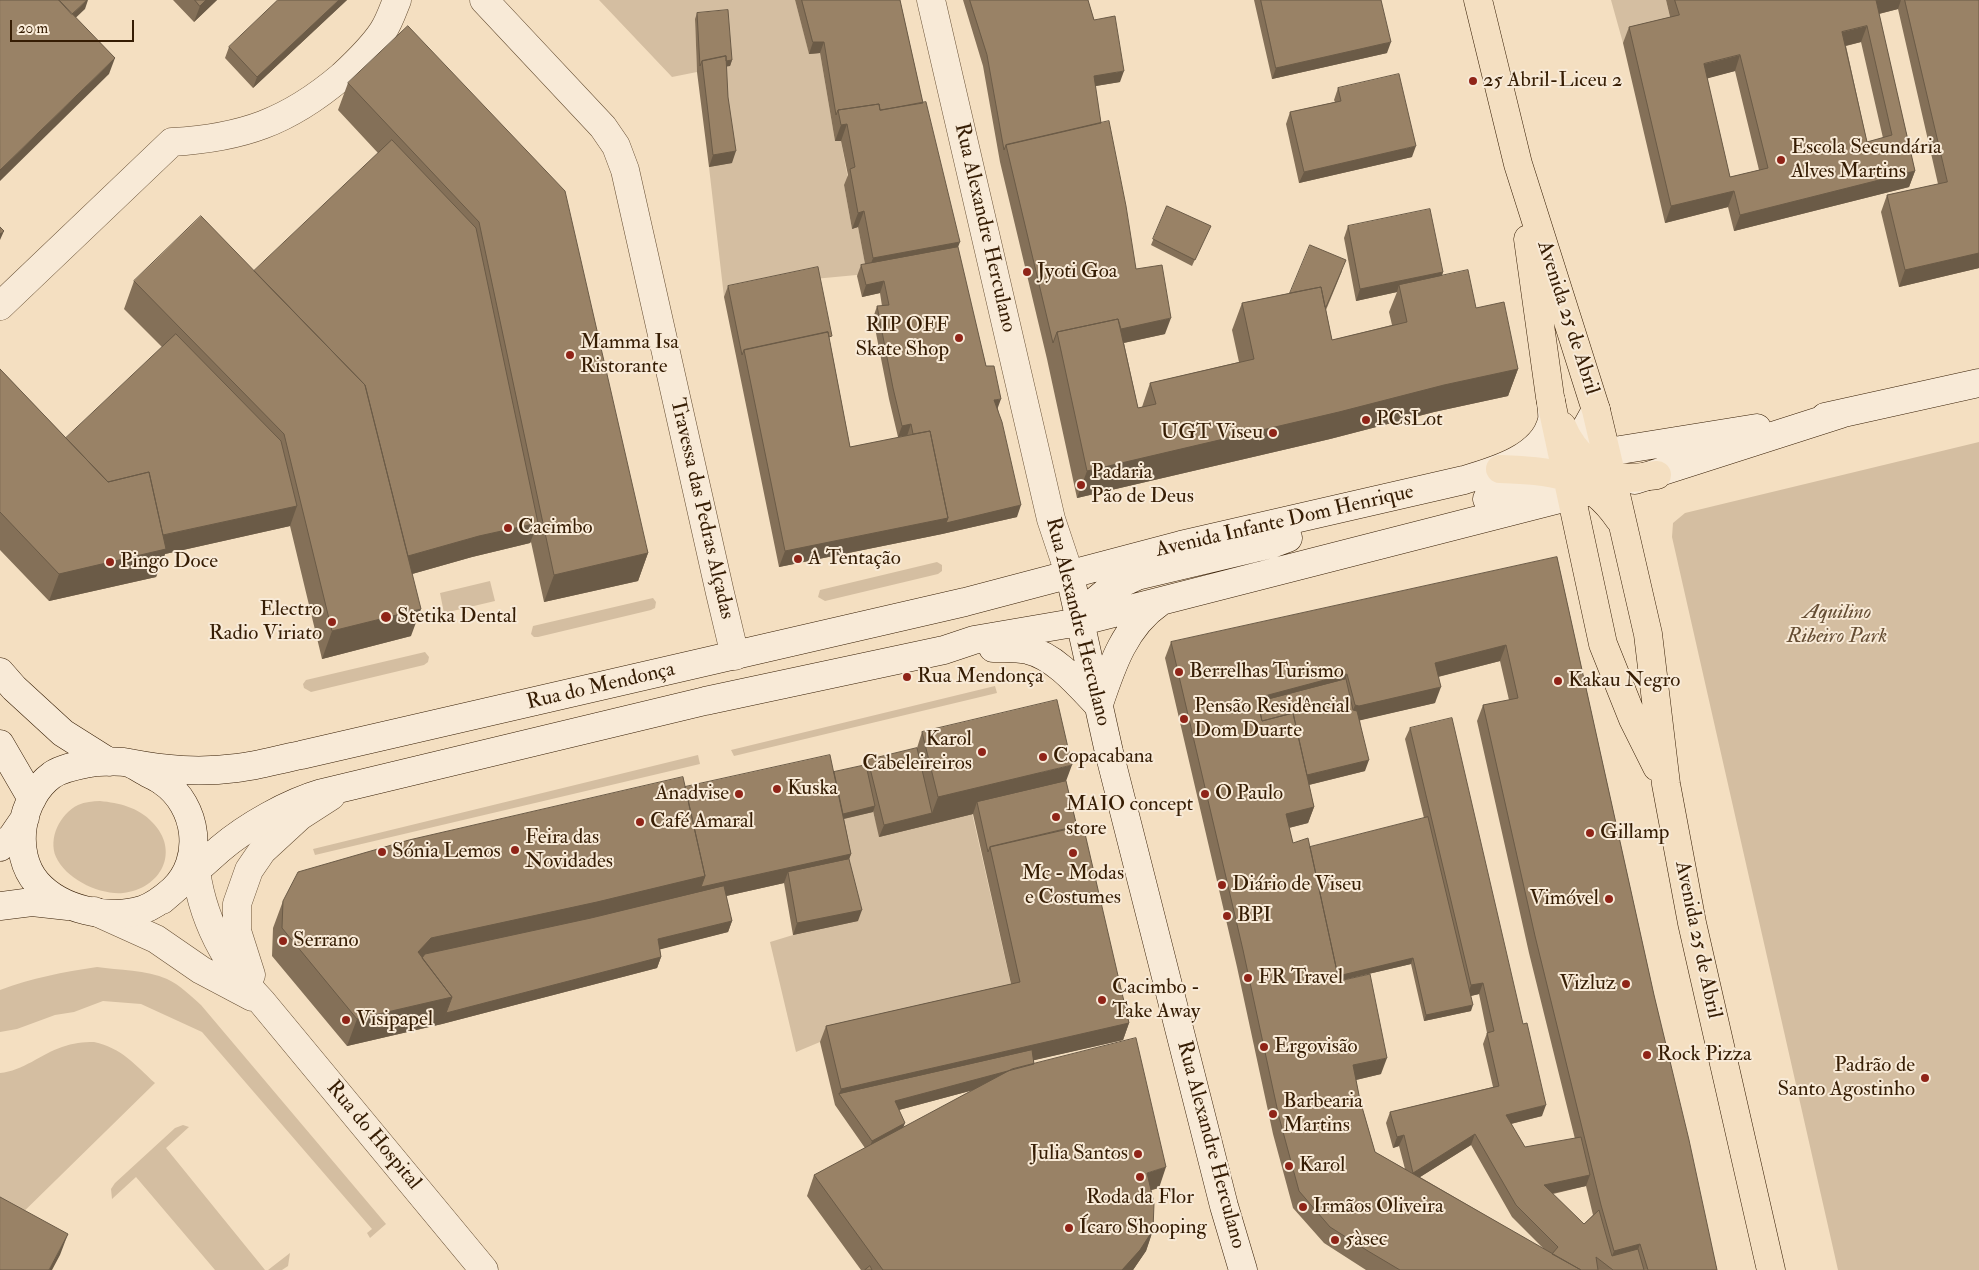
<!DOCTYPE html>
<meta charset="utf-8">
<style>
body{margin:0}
#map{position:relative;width:1979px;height:1270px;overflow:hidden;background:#f4dfc1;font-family:"IM FELL Double Pica",serif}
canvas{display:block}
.scale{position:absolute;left:10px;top:20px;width:124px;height:22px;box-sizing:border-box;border:2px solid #361d04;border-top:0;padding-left:6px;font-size:15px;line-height:18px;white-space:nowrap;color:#361d04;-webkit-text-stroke:4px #f8ead7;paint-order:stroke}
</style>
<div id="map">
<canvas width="1979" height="1270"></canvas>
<div class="scale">20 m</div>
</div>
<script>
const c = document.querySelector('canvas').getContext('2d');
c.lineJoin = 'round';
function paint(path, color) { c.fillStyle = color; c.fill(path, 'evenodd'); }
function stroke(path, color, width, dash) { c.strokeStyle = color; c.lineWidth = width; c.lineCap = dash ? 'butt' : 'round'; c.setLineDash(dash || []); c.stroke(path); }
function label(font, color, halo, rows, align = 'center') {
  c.font = font + ' "IM FELL Double Pica",serif'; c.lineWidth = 4; c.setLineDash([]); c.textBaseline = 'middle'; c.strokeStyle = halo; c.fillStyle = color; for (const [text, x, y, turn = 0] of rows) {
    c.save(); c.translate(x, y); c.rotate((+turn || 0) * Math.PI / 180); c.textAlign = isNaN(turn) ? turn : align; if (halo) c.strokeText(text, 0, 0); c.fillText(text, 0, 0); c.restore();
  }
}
paint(new Path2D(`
 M599,0H795L809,53H820L835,141H841L849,184L844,185L852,229L858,227L867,274L814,279L724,297L709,167L731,163L695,19L697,72L672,77Z
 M1611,0H1666L1673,31L1623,43Z
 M1979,442V1270H1838L1672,537L1673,523L1685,513Z
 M937,562L942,565V571L938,574L825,601L818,597L820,590Z
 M490,581L495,601L444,613L440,593Z
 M653,598L656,602L655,608L651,610L538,637H534L531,634L533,626Z
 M425,652L429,657L428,662L424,665L311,692L304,688L303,684L306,680Z
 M995,686L997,693L734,756L731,750Z
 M698,755L700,764L315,855L313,849Z
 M100,801C119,803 138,807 152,822C181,851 161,889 123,893C99,895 66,879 56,857C48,838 60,814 78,805C85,802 93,801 100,801Z
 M873,812L880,836L972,813L1014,998L820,1042L796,1052L770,942L793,935L857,921L834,821Z
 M97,967C118,970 147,970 167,979C180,985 191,996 201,1005L386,1224L370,1238L367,1233L372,1229L202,1032L141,1004L103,1001L74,1012L55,1015L17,1029L0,1032V990C32,978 63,972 97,967Z
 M94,1042C122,1048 135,1065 155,1083L8,1227L0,1223V1073C23,1071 41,1054 62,1047C73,1043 83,1042 94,1042Z
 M183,1125L189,1127L166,1148L265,1270H215L136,1177L112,1199L111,1189L115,1183L175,1128Z
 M290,1253L288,1266L282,1270H268Z`), '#d4bea1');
const minor = new Path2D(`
 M484,0L603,127L616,146L625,170L720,593L735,656
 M0,306L172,142C242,138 288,122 342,76C356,63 372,48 383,31C389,22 393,10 397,0
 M194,850C197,909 222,960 262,1002L484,1270
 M94,911L156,939L201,970L252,997
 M251,975L237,931V904L249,870L262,851L300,816L331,796`);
const tertiary = new Path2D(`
 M931,0L1051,519L1070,576`);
const secondary = new Path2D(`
 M1825,417L1979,383
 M1583,456L1757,428
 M1635,480L1841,414
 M1487,499C1497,497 1507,495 1517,491C1553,478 1579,443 1596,410
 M1070,576L1109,752L1224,1206L1243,1270
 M1079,622L1093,603L1111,588L1137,576L1272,544L1288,538
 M993,648C1005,648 1016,647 1028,650C1055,656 1080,686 1098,705
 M0,672L14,688L63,733L109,762
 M1099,704C1112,665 1125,626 1160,602
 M0,744L32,799
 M95,762C105,762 119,760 129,763C135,765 140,769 146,772C151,775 157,777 162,781C198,805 205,860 173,890C164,898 154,906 142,910C108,920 61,910 37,883C11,853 20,798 52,775C64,767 81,765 95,762Z
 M129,763C166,770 198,773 237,768C258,766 280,759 301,755L965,602L1181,545L1464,480C1495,471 1544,457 1552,420C1553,414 1551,406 1551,401
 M0,847L12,837L25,818
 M162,900C182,883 201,866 220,849C247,826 288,803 322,793L705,701L944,650L974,640L1079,622L1595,490
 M0,906L32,902L68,906`);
const primary = new Path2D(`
 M1478,0L1518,164L1596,410L1614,486L1648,634L1666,784L1692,923L1771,1270
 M1528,239L1550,397L1603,644L1633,719L1657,767
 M1562,426C1573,453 1599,478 1630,478C1639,478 1648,476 1657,475
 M1500,469C1550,471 1588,473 1619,519`);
stroke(minor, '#664e33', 29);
stroke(tertiary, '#664e33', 29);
stroke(secondary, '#361d04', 29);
stroke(primary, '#361d04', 29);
stroke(minor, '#f8ead7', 28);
stroke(tertiary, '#f8ead7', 28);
stroke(secondary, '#f8ead7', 28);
stroke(primary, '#f4dfc1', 28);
paint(new Path2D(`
 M173,0H217L194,22Z
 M278,0H347L253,88L225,58L229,47Z
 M795,0H900L923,103L986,366L998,409L1017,517L942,534L779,567L724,297L728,286L830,342L850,447L907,436L898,437L889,399L873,318L877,306H882L880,293L862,297L857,276L861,265L865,264L858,227L852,229L844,185L848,175L841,141H835L820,53L809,54Z
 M963,0H1088L1094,20L1120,82L1095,86L1101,123L1136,269L1165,334L1124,343L1138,408L1142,407L1150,383L1239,362L1232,330L1242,303L1290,293L1342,271L1326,310L1332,340L1392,325L1389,312L1397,292L1356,301L1344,238L1348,226L1443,272L1442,275L1476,308L1518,369L1508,396L1434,412L1330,439L1077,498L1047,359L1000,162L983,66Z
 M1254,0H1381L1387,53L1272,79Z
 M1666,0H1979V268L1899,287L1881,212L1887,195L1938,184L1898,9L1879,14L1915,171L1909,187L1734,231L1728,207L1665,223L1623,43L1629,27L1670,17ZM1861,42L1883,138L1867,142L1846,46ZM1735,71L1759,170L1730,177L1707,78Z
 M697,13L732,60L730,66H726L732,163L709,167L697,72L695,19Z
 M408,26L648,553L638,581L544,602L531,542L530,543L472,557L412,574L411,636L322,659L290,526L165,554L156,577L49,601L0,550V369L66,438L162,347L124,309L134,281L254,271L378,153L338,110L348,83Z
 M1338,88L1412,157L1299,183L1286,124L1290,112L1335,102L1334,100Z
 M1167,206L1208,231L1192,266L1151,245Z
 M1557,557L1654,995L1717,1270H1366L1324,1243L1293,1208L1273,1134L1237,967L1165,658L1171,642ZM1500,661L1509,700L1483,705L1477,721L1529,953L1575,1139L1525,1147L1511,1124L1542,1116L1410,728L1405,739L1424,818L1310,847L1293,843L1289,828L1308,823L1314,807L1309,785L1365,771L1360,720L1435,703L1438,677ZM1411,964L1424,1021L1471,1011L1470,996L1479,994L1487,1033L1483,1044L1493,1087L1390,1112L1386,1123L1393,1148L1399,1146L1405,1169L1375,1152L1360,1100L1356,1080L1381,1074L1342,980ZM1471,1145L1512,1217L1545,1250L1420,1177ZM1586,1186L1593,1215L1584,1224L1553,1194Z
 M922,732L1066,781L1077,827L1129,1023L1123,1040L1034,1060V1064L1159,1188L1151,1190L1153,1230L1146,1251L1133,1270H861L807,1196L814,1175L865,1148L835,1105L820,1042L826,1026L1011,984L973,814L879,837L873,811V812L844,819L851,854L849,859L858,921L793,935L784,883L726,896L732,921L728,932L660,949L661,957L657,968L442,1024L347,1046L272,956L273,928L283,901L685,787L834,772L866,765L868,760L917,748ZM973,1090L903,1128L899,1110Z`), '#847058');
paint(new Path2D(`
 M87,0H88L85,9L65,28L69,17Z
 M206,0H217L194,22L200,6Z
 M339,0H347L253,88L257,77Z
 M1876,0H1901L1898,9L1870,16Z
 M1867,26L1861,42L1836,48L1842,32Z
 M813,42H824L820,53L809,54Z
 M1391,42L1387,53L1272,79L1276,68Z
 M1740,55L1735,71L1698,81L1704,64Z
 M115,58L109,74L0,181V170Z
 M732,60L730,66L703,71L702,66Z
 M1124,71L1120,82L1090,87L1094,76Z
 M847,124L841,141H835L841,125Z
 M1416,146L1412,157L1299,183L1304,172Z
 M736,151L732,163L709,167L713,155Z
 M1915,171L1909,187L1734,231L1740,215Z
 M1734,191L1728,207L1665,223L1671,206Z
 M864,211L858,227L852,229L858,213Z
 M4,231L0,240V234Z
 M960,242L954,258L867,274L873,258Z
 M1979,253V268L1899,287L1905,270Z
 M1443,272L1439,284L1399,285L1397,292L1356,301L1360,289Z
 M884,281L880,293L862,297L866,285Z
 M1171,318L1165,334L1062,356L1059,342Z
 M1518,369L1508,396L1434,412L1330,439L1077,498L1087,471L1444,385Z
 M1001,399L997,410L994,400Z
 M911,424L907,436L898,437L902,426Z
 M1021,505L1017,517L942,534L779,567L785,551L948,518Z
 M297,506L290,526L165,554L156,577L49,601L59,574L160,536Z
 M538,523L530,543L472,557L398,578L405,557L479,536Z
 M648,553L638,581L544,602L554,575Z
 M421,609L411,636L322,659L332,631Z
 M1506,645L1500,661L1429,679L1435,663Z
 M1347,674L1342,691L1257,712V698Z
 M1441,687L1435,703L1353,722H1349L1355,705Z
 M1369,760L1365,771L1300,787L1304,776Z
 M1072,765L1062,792L977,802L973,814L879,837L884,825L932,813L938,797Z
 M875,806L873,812L834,821L836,815Z
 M1314,807L1308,823L1280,830L1286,814Z
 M851,854L845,870L788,872L784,883L695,903L701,887Z
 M705,876L695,903L412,968L418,952L431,938Z
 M862,910L858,921L793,935L797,923Z
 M732,921L728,932L654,951L658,939Z
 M661,957L657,968L442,1024L446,1013Z
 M1413,958L1411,964L1330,983L1333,977Z
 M1483,983L1479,994L1467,997L1471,985Z
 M452,997L442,1024L347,1046L357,1019Z
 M1473,1005L1471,1011L1424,1021L1426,1015Z
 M1129,1023L1123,1040L846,1103L839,1094L841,1089Z
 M1387,1058L1381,1074L1347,1082L1353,1065Z
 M1034,1064L1030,1075L891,1112L895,1101Z
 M1546,1105L1542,1116L1502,1126L1506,1115Z
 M905,1123L901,1134L868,1152L872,1141Z
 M1475,1134L1471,1145L1409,1184L1413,1173Z
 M1404,1135L1399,1146L1393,1148L1397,1137Z
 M1166,1167L1159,1188L1140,1193L1147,1173Z
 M1590,1175L1586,1186L1540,1196L1544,1185Z
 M1153,1230L1146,1251L1133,1270H1122Z
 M68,1234L60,1255L52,1270H49Z
 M1640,1244L1634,1261L1608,1266L1614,1251Z`), '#6b5b47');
const building = new Path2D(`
 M0,0H59L115,58L0,170Z
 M59,0H87L72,14Z
 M195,0H206L200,6Z
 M278,0H339L257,77L229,47Z
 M802,0H900L923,103L880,110L879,104L838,110L836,115L824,42H813Z
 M970,0H1088L1094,20L1115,16L1124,71L1094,76L1101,123L1006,145L1004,150L987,55Z
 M1261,0H1381L1391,42L1276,68Z
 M1675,0H1876L1915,171L1740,215L1734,191L1671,206L1629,27L1679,15ZM1867,26L1892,135L1867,142L1842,32ZM1740,55L1768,168L1730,177L1704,64Z
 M1905,0H1979V253L1905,270L1887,195L1947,182Z
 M728,10L732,60L726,61V56L702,61L700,66L697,13Z
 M408,26L565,191L648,553L554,575L479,222L348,83Z
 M726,56L728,97L736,151L713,155L702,61Z
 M1399,74L1416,146L1304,172L1290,112L1341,101L1338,88Z
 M926,102L960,242L873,258L864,211L858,213L850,169L855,167L847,124L841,125L838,110L879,104L880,110Z
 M1109,121L1126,206L1136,269L1162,265L1171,318L1121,329L1118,319L1057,332L1053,343L1006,145Z
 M392,140L476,228L538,523L479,536L408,556L365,385L254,271Z
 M1167,206L1211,226L1195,260L1153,239Z
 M1430,209L1443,272L1360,289L1348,226Z
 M201,216L365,385L421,609L332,631L284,434L134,281Z
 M0,227L4,231L0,234Z
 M1310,245L1346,260L1326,307H1325L1321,287L1290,293Z
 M958,247L986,366H994L1001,399L994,400L1002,422L1021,505L946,523L948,518L930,431L913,434L911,424L902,426L893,388L877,306L889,305L884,281L866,285L861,265Z
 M818,267L832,336L829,337L828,332L744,350L742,355L728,286Z
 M1468,270L1476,308L1504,302L1518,369L1444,385L1339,412L1087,471L1057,332L1118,319L1138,408L1156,404L1150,383L1254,359L1242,303L1321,287L1332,340L1407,322L1399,285Z
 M828,332L850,447L930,431L948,518L785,551L744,350Z
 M176,334L281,441L297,506L163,535L149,472L108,482L66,438Z
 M0,369L108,482L149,472L166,549L59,574L0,512Z
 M1557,557L1654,995L1689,1140L1717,1270H1648L1640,1244L1614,1251L1601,1205L1535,936L1483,705L1518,698L1506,645L1435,663L1441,687L1359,706L1355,705L1347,674L1257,698L1262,721L1293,713L1314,807L1286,814L1293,843L1308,838L1339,981L1370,974L1387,1058L1353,1065L1360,1100L1375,1152L1581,1270H1400L1368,1251L1330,1227L1299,1191L1279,1117L1243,950L1171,642Z
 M1346,679L1353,710L1357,711L1369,760L1307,775L1293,713L1262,721L1258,702Z
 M1057,700L1072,765L938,797L922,732Z
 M1452,718L1523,1024L1527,1023L1546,1105L1506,1115L1525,1147L1581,1137L1590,1175L1544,1185L1584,1224L1599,1210L1612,1256L1638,1249L1644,1270H1613L1596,1257L1598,1270H1581L1552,1254L1558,1247L1516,1205L1475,1134L1413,1173L1404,1135L1397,1137L1390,1112L1499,1086L1487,1033L1494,1031L1483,983L1471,985L1410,728Z
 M917,748L932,813L884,825L868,760Z
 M830,755L851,854L701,887L705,876L685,787Z
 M866,765L875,806L843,814L834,772Z
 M683,777L705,876L597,902L431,938L418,952L452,997L357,1019L282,928L283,901L298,872L409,840Z
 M1066,781L1077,827L990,847L988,852L977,802Z
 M1428,817L1473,1005L1426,1015L1413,958L1338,976L1310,847Z
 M1083,825L1129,1023L841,1089L826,1026L1020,982L990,847Z
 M849,859L862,910L797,923L788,872Z
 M724,886L732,921L658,939L661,957L446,1013L452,997L422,958L425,954L591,918Z
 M1136,1038L1166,1167L1147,1173L1154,1203L1153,1230L1140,1250L1122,1270H883L814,1175L1012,1069Z
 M1032,1050L1034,1064L895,1101L905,1123L872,1141L839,1094Z
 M0,1197L68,1234L49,1270H0Z
 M870,1266L872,1270H865Z`);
paint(building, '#998266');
stroke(building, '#6b5b47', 1);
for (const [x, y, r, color] of [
 [1473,81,5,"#8f2418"],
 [1781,160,5,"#8f2418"],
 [1027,272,5,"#8f2418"],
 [959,338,5,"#8f2418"],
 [570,355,5,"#8f2418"],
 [1366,420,5,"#8f2418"],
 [1273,433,5,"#8f2418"],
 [1081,485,5,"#8f2418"],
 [508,528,5,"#8f2418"],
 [798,559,5,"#8f2418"],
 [110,562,5,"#8f2418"],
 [386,617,6,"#8f2418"],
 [332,622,5,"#8f2418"],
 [1179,672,5,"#8f2418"],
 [907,677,5,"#8f2418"],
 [1558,681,5,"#8f2418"],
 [1184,719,5,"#8f2418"],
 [982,752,5,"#8f2418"],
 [1043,757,5,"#8f2418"],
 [777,789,5,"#8f2418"],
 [739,794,5,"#8f2418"],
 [1205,794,5,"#8f2418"],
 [1056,817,5,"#8f2418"],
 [640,822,5,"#8f2418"],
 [1590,833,5,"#8f2418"],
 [515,850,5,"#8f2418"],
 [382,852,5,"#8f2418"],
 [1073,853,5,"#8f2418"],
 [1222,885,5,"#8f2418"],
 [1609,899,5,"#8f2418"],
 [1227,916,5,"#8f2418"],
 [283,941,5,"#8f2418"],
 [1248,978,5,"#8f2418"],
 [1626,984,5,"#8f2418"],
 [1102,1000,5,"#8f2418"],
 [346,1020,5,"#8f2418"],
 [1264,1047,5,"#8f2418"],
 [1647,1055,5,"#8f2418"],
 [1925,1078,5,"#8f2418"],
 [1273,1114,5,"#8f2418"],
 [1138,1154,5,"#8f2418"],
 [1289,1166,5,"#8f2418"],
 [1140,1177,5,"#8f2418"],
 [1303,1207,5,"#8f2418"],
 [1069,1228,5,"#8f2418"],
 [1335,1240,5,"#8f2418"]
]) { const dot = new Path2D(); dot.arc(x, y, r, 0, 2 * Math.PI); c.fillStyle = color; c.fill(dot); stroke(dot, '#f8ead7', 2); }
label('21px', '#361d04', '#f8ead7', [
 ["25 Abril-Liceu 2",1483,81],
 ["Escola Secundária",1791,148],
 ["Alves Martins",1791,172],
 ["Jyoti Goa",1037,272],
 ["RIP OFF",949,326,"right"],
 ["Skate Shop",949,350,"right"],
 ["Mamma Isa",580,343],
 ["Ristorante",580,367],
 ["PCsLot",1376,420],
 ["UGT Viseu",1263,433,"right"],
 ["Padaria",1091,473],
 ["Pão de Deus",1091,497],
 ["Cacimbo",518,528],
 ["A Tentação",808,559],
 ["Pingo Doce",120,562],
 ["Electro",322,610,"right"],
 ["Radio Viriato",322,634,"right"],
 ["Stetika Dental",397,617],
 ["Berrelhas Turismo",1189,672],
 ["Rua Mendonça",917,677],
 ["Kakau Negro",1568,681],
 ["Pensão Residêncial",1194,707],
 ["Dom Duarte",1194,731],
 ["Karol",972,740,"right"],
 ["Cabeleireiros",972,764,"right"],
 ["Copacabana",1053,757],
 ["Kuska",787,789],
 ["Anadvise",729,794,"right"],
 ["O Paulo",1215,794],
 ["MAIO concept",1066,805],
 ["store",1066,829],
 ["Café Amaral",650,822],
 ["Gillamp",1600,833],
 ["Feira das",525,838],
 ["Novidades",525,862],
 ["Sónia Lemos",392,852],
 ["Mc - Modas",1073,874,"center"],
 ["e Costumes",1073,898,"center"],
 ["Diário de Viseu",1232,885],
 ["Vimóvel",1599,899,"right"],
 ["BPI",1237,916],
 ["Serrano",293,941],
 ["FR Travel",1258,978],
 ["Vizluz",1616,984,"right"],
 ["Cacimbo -",1112,988],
 ["Take Away",1112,1012],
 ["Visipapel",356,1020],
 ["Ergovisão",1274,1047],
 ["Rock Pizza",1657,1055],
 ["Padrão de",1915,1066,"right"],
 ["Santo Agostinho",1915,1090,"right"],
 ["Barbearia",1283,1102],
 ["Martins",1283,1126],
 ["Julia Santos",1128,1154,"right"],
 ["Karol",1299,1166],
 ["Roda da Flor",1140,1198,"center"],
 ["Irmãos Oliveira",1313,1207],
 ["Ícaro Shooping",1079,1228],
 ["5àsec",1345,1240]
], 'left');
label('21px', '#361d04', '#f8ead7', [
 ["Rua Alexandre Herculano",984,228,77],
 ["Avenida 25 de Abril",1567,318,72],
 ["Travessa das Pedras Alçadas",701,509,77],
 ["Avenida Infante Dom Henrique",1285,522,-13],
 ["Rua Alexandre Herculano",1077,622,76],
 ["Rua do Mendonça",601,687,-13],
 ["Avenida 25 de Abril",1697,940,78],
 ["Rua do Hospital",373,1136,50],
 ["Rua Alexandre Herculano",1210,1145,75]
]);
label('italic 21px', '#654d33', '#f8ead7', [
 ["Aquilino",1837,613],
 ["Ribeiro Park",1837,637]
]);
</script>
